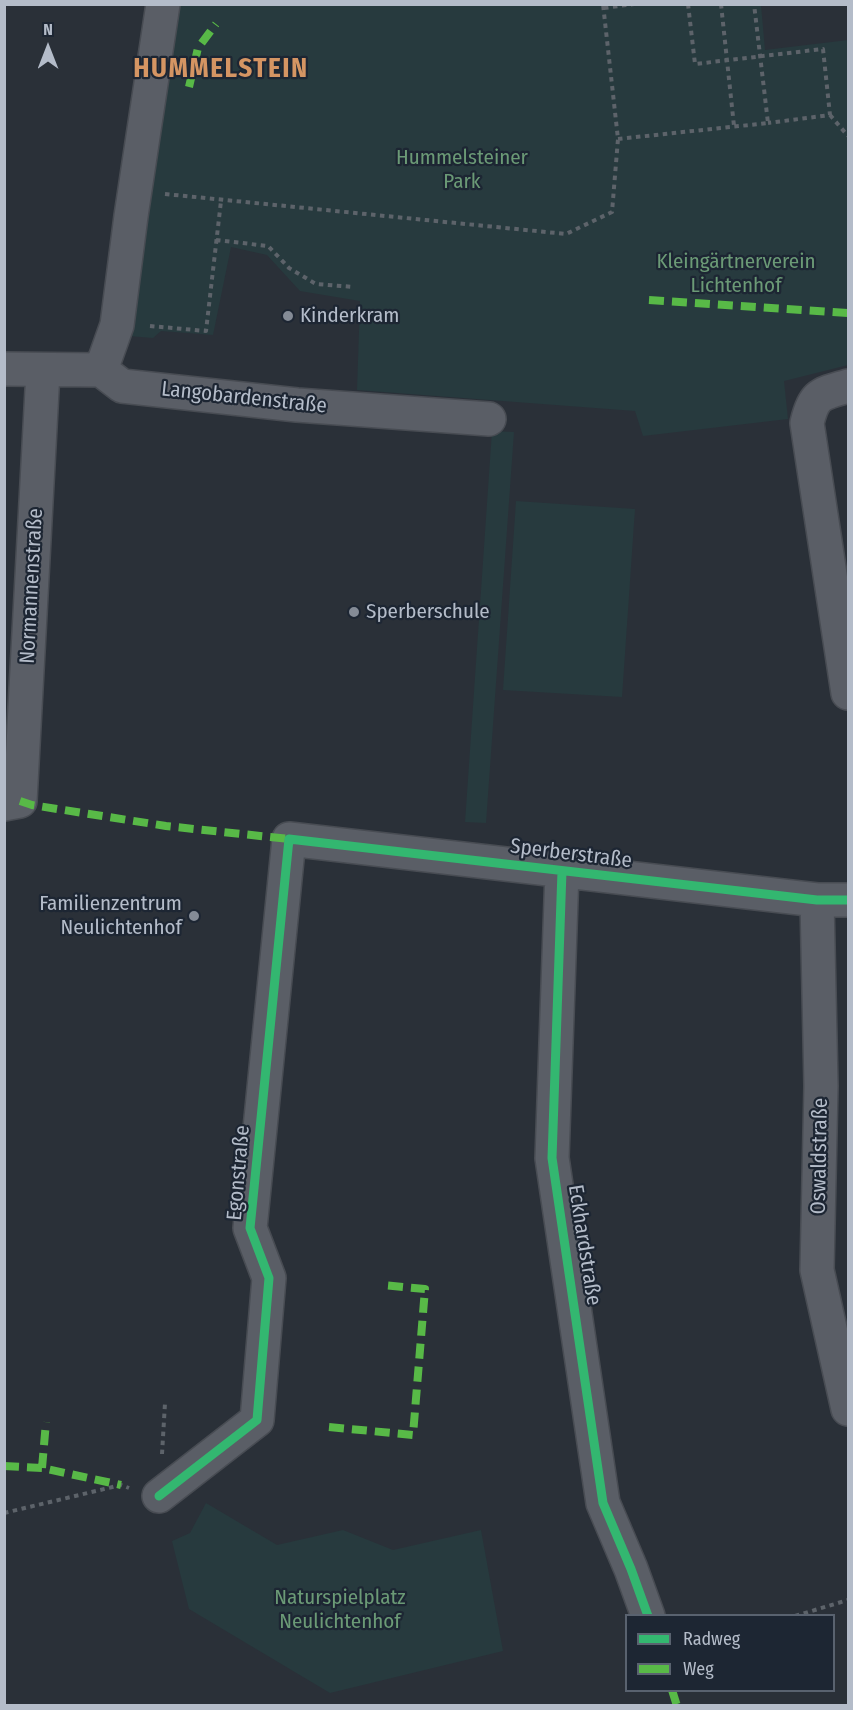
<!DOCTYPE html>
<meta charset="utf-8">
<style>
body{margin:0}
#map{position:relative;width:853px;height:1710px;overflow:hidden;background:#2a3038;font-family:"Fira Sans Condensed",sans-serif}
canvas{display:block}
.frame{position:absolute;inset:0;border:6px solid #b4bcc9;pointer-events:none}
.legend{position:absolute;left:625px;top:1614px;width:210px;height:78px;box-sizing:border-box;background:#1d2633;border:2px solid #59626f;margin:0;padding:8px 10px;list-style:none;font-size:18px;color:#b4bcc9}
.legend li{display:flex;align-items:center;gap:12px;height:30px}
.legend b{width:30px;border:2px solid #59626f}
.north{position:absolute;left:18px;top:18px;width:60px;height:60px;-webkit-text-stroke:4px #1d2633;paint-order:stroke;rotate:0deg;font-size:16px;font-weight:700;line-height:24px;text-align:center;color:#b4bcc9}
.north::after{content:'';display:block;margin:auto;width:21px;height:27px;background:#b4bcc9;clip-path:polygon(50% 0,100% 100%,50% 72%,0 100%)}
</style>
<div id="map">
<canvas width="853" height="1710"></canvas>
<div class="frame"></div>
<ul class="legend">
<li><b style="height:8px;background:#33b770"></b>Radweg</li>
<li><b style="height:8px;background:#58b947"></b>Weg</li>
</ul>
<div class="north">N</div>
</div>
<script>
const c = document.querySelector('canvas').getContext('2d');
c.lineJoin = 'round';
function paint(path, color) { c.fillStyle = color; c.fill(path, 'evenodd'); }
function stroke(path, color, width, dash) { c.strokeStyle = color; c.lineWidth = width; c.lineCap = dash ? 'butt' : 'round'; c.setLineDash(dash || []); c.stroke(path); }
function label(font, color, halo, rows, align = 'center') {
  c.font = font + ' "Fira Sans Condensed",sans-serif'; c.lineWidth = 4.5; c.setLineDash([]); c.textBaseline = 'middle'; c.strokeStyle = halo; c.fillStyle = color; for (const [text, x, y, turn = 0] of rows) {
    c.save(); c.translate(x, y); c.rotate((+turn || 0) * Math.PI / 180); c.textAlign = isNaN(turn) ? turn : align; if (halo) c.strokeText(text, 0, 0); c.fillText(text, 0, 0); c.restore();
  }
}
paint(new Path2D(`
 M178,5H761L765,50L848,40V365L784,381L788,419L643,436L635,411L357,390L360,301L300,291L267,255L231,247L213,335L161,331L153,338L129,336Z
 M492,431L514,432L486,823L465,822Z
 M516,501L635,509L622,697L503,690Z
 M206,1503L277,1545L343,1530L393,1550L481,1530L503,1651L330,1693L189,1609L172,1541L190,1533Z`), '#273a3e');
const street = new Path2D(`
 M4,369L101,370L122,386L297,405L489,419
 M101,370L117,325L131,216L163,4
 M848,386C821,394 814,393 807,423L848,693
 M4,804L20,801L43,371
 M562,871L552,1158L603,1503L631,1569L648,1616
 M817,900L821,1086L817,1270L848,1409
 M159,1496L257,1420L269,1278L250,1228L289,839L817,900H848`);
stroke(street, '#484c53', 36);
stroke(new Path2D(`
 M688,4L695,64L823,49L830,115L768,123
 M721,4L734,126
 M604,8L634,4
 M830,115L848,136
 M618,139L768,123L754,4
 M165,194L566,234L612,212L618,139L603,4
 M216,240L268,246L289,268L316,284L354,287
 M150,326L206,331L221,201
 M162,1454L165,1403
 M4,1513L121,1485L129,1488
 M795,1616L848,1600`), '#5d636a', 4, [4.5, 4.5]);
stroke(street, '#5a5e66', 33);
stroke(new Path2D(`
 M313,4V5
 M189,87L198,48L216,24
 M649,300L848,313
 M20,801L32,805L166,826L289,839V844
 M329,1427L413,1435L425,1289L383,1285
 M4,1466L42,1468L121,1485
 M42,1468L46,1422
 M672,1690L677,1706`), '#58b947', 8, [15, 8]);
stroke(new Path2D(`
 M562,871L552,1158L603,1503L631,1569L648,1616
 M159,1496L257,1420L269,1278L250,1228L289,839L817,900H848`), '#33b770', 9);
for (const [x, y, r, color] of [
 [288,316,6,"#848b96"],
 [354,612,6,"#848b96"],
 [194,916,6,"#848b96"]
]) { const dot = new Path2D(); dot.arc(x, y, r, 0, 2 * Math.PI); c.fillStyle = color; c.fill(dot); stroke(dot, '#1d2633', 2); }
label('21px', '#6b9a76', '#1d2633', [
 ["Hummelsteiner",462,158],
 ["Park",462,182],
 ["Kleingärtnerverein",736,262],
 ["Lichtenhof",736,286],
 ["Naturspielplatz",340,1598],
 ["Neulichtenhof",340,1622]
]);
label('21px', '#b4bcc9', '#1d2633', [
 ["Kinderkram",300,316],
 ["Sperberschule",366,612],
 ["Familienzentrum",182,904,"right"],
 ["Neulichtenhof",182,928,"right"]
], 'left');
label('21px', '#b4bcc9', '#1d2633', [
 ["Langobardenstraße",244,398,6],
 ["Normannenstraße",32,586,-87],
 ["Sperberstraße",571,854,7],
 ["Oswaldstraße",820,1156,-89],
 ["Egonstraße",239,1173,-85],
 ["Eckhardstraße",584,1245,81]
]);
c.letterSpacing = '1.5px';
label('bold 27px', '#d59563', '#1d2633', [
 ["HUMMELSTEIN",221,69]
]);
c.letterSpacing = '0px';
</script>
